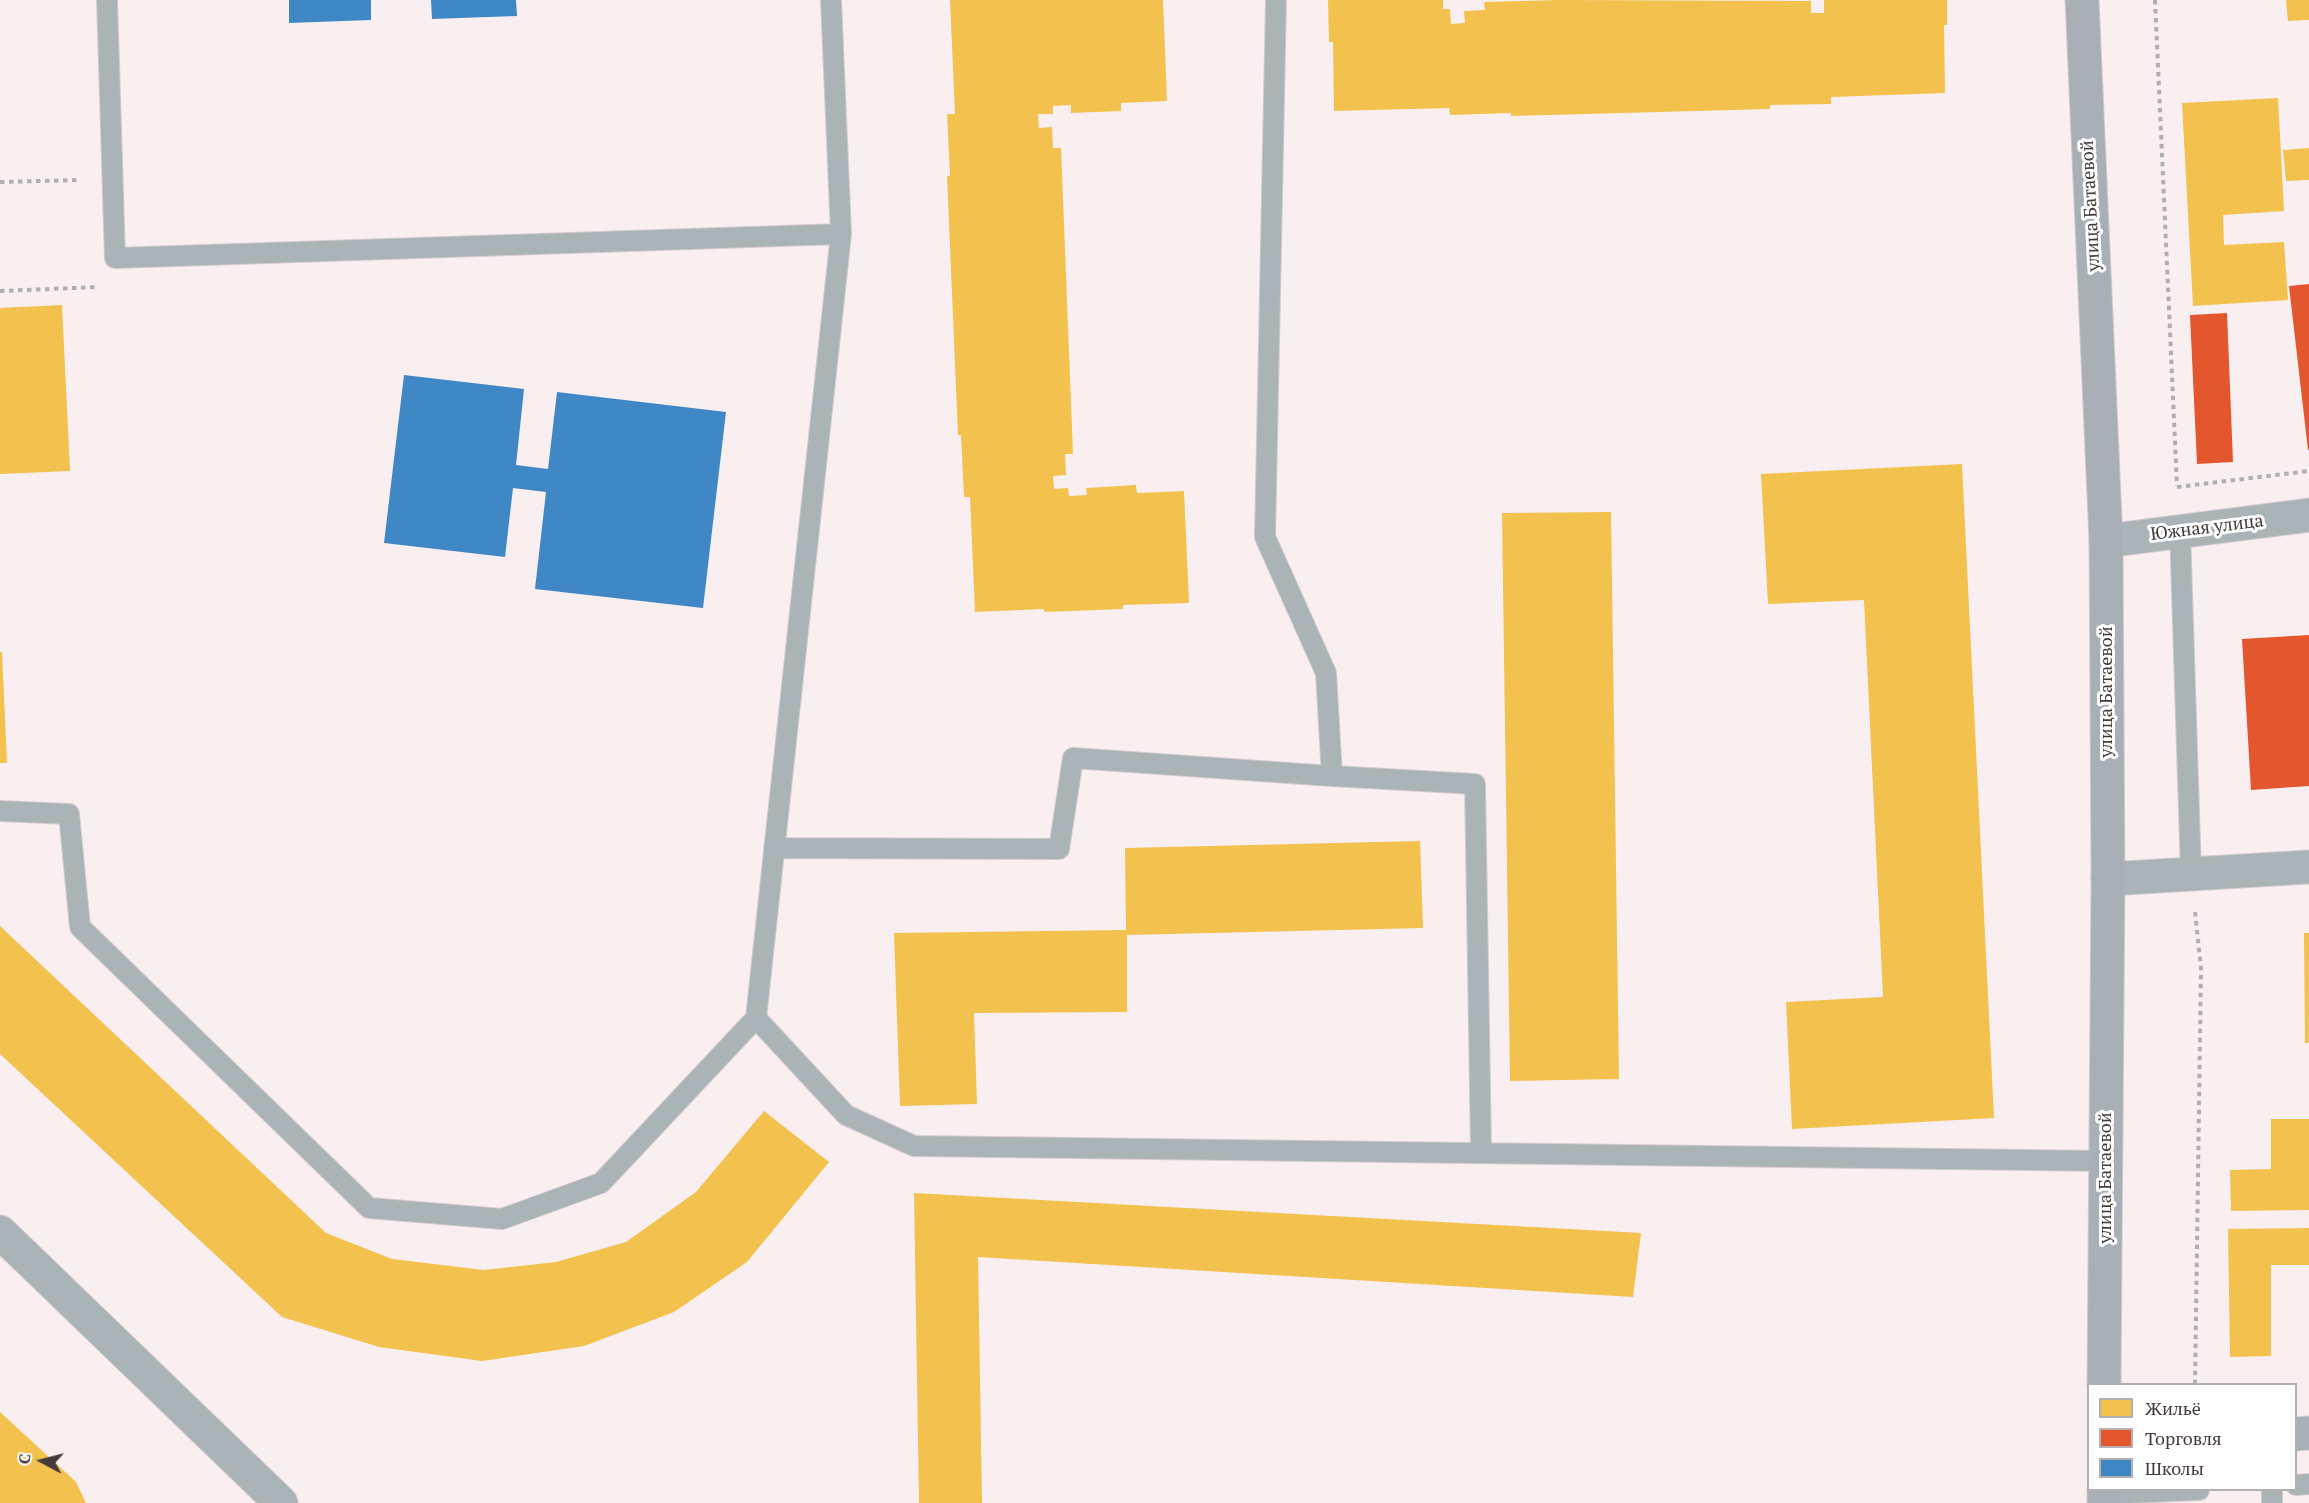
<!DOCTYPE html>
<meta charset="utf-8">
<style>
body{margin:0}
#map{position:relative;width:2309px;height:1503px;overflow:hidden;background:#f9eff1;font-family:"PT Serif",serif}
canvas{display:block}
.legend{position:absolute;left:2087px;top:1383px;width:210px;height:108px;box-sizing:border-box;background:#fefefe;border:2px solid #b4afb0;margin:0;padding:8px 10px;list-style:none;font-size:18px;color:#44393b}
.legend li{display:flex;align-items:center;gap:12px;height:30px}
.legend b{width:30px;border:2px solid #b4afb0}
.north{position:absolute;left:12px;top:1431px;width:60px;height:60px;-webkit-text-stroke:4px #fefefe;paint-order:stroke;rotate:277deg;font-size:16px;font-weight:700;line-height:24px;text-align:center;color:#44393b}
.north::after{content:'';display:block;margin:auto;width:21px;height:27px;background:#44393b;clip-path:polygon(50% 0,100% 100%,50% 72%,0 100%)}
</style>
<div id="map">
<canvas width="2309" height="1503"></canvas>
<ul class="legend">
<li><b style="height:16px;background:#f2c14e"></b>Жильё</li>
<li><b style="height:16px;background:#e4572e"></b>Торговля</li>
<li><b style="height:16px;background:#3f88c5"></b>Школы</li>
</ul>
<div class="north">С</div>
</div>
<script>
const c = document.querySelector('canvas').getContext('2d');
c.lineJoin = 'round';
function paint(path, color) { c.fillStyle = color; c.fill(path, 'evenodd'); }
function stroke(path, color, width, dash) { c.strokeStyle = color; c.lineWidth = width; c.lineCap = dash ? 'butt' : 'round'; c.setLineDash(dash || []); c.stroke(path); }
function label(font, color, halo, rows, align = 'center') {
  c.font = font + ' "PT Serif",serif'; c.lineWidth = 6; c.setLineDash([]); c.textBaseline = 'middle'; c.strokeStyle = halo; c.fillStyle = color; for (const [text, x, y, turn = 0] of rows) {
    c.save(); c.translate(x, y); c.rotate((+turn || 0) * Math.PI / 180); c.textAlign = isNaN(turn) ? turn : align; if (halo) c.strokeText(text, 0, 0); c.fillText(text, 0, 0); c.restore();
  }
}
paint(new Path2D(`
 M950,0H1163L1167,101L1121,103V111L1071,113V105L1053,106V114H1038L1039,128L1052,127L1053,148H1061L1073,454H1065L1066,475L1053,476L1054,489L1068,488L1069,496L1087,495L1086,488L1136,485L1137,493L1184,491L1189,603L1123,605V609L1044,612V609L975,612L970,497H964L961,435H958L947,176H950L947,114H955Z
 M1328,0H1443V9H1450L1451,24L1465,23L1464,11L1485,10L1484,2L1559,0L1811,1V13H1824V0H1947V25H1944L1945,93L1831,97V104L1770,105V109L1511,116V113L1450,115L1449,108L1334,111L1333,42H1329Z
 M2286,0H2309V20L2288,21Z
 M2278,98L2284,211L2223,215L2224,245L2284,242L2288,300L2193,306L2182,103Z
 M2309,148V180L2286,181L2283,150Z
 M62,305L70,471L0,474V308Z
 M1962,464L1994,1118L1792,1129L1786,1002L1883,997L1864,600L1768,604L1761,474Z
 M1611,512L1619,1079L1510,1081L1502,513Z
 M0,652H2L7,763H0Z
 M1420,841L1423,928L1127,935V1012L974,1013L977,1104L900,1106L894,933L1126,930L1125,848Z
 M0,926L326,1233L392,1259L484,1270L556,1262L626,1242L696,1192L764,1111L829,1162L747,1262L674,1312L584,1346L482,1361L379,1347L282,1317L0,1054Z
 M2304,933H2309V1043H2305Z
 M2271,1119H2309V1210L2231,1211L2230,1170L2271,1169Z
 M914,1193L1641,1233L1633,1297L978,1257L982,1503H919Z
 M2309,1228V1265H2271V1356L2230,1357L2228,1229Z
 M0,1412L76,1482L86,1503H0Z`), '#f2c14e');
paint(new Path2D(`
 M2309,284V450H2308L2289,286Z
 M2227,313L2233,462L2197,464L2190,315Z
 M2309,635V786L2251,790L2242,639Z`), '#e4572e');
paint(new Path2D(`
 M289,0H371V20L289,23Z
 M431,0H516L517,16L432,19Z
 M404,375L524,389L516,465L548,469L557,392L726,412L703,608L535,589L546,492L513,488L505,557L384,543Z`), '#3f88c5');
const lane = new Path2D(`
 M107,0L115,258L841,234
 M831,0L841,234L756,1018L846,1115L914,1146L2106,1161
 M2180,530L2191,874
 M1332,776L1475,784L1481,1152
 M0,811L69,814L80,927L369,1208L502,1219L601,1183L756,1018
 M774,848L1059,849L1073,758L1332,776L1326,673L1265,537L1276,0
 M2296,1485L2309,1484
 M2104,1494L2199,1490
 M2272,1503V1490`);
const street = new Path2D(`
 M2106,541L2309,515
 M2108,879L2309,867
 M0,1232L281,1503`);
const secondary = new Path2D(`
 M2082,0L2106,541L2108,879L2104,1384
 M2296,1434L2309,1433
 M2104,1503V1490`);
stroke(lane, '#d4cbcd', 22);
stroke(street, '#d4cbcd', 35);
stroke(secondary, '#d4cbcd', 35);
stroke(new Path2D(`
 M2155,0L2177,486
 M0,182L80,180
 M0,291L98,287
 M2177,487L2309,471
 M2195,912L2201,968L2195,1384`), '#adafb3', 4, [4.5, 4.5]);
stroke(lane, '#aab3b6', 20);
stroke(street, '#aab3b6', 33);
stroke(secondary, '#a8b0b6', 33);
label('18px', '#44393b', '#fefefe', [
 ["улица Батаевой",2091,206,-93],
 ["Южная улица",2207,528,-7],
 ["улица Батаевой",2107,692,-90],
 ["улица Батаевой",2106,1178,-90]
]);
</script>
